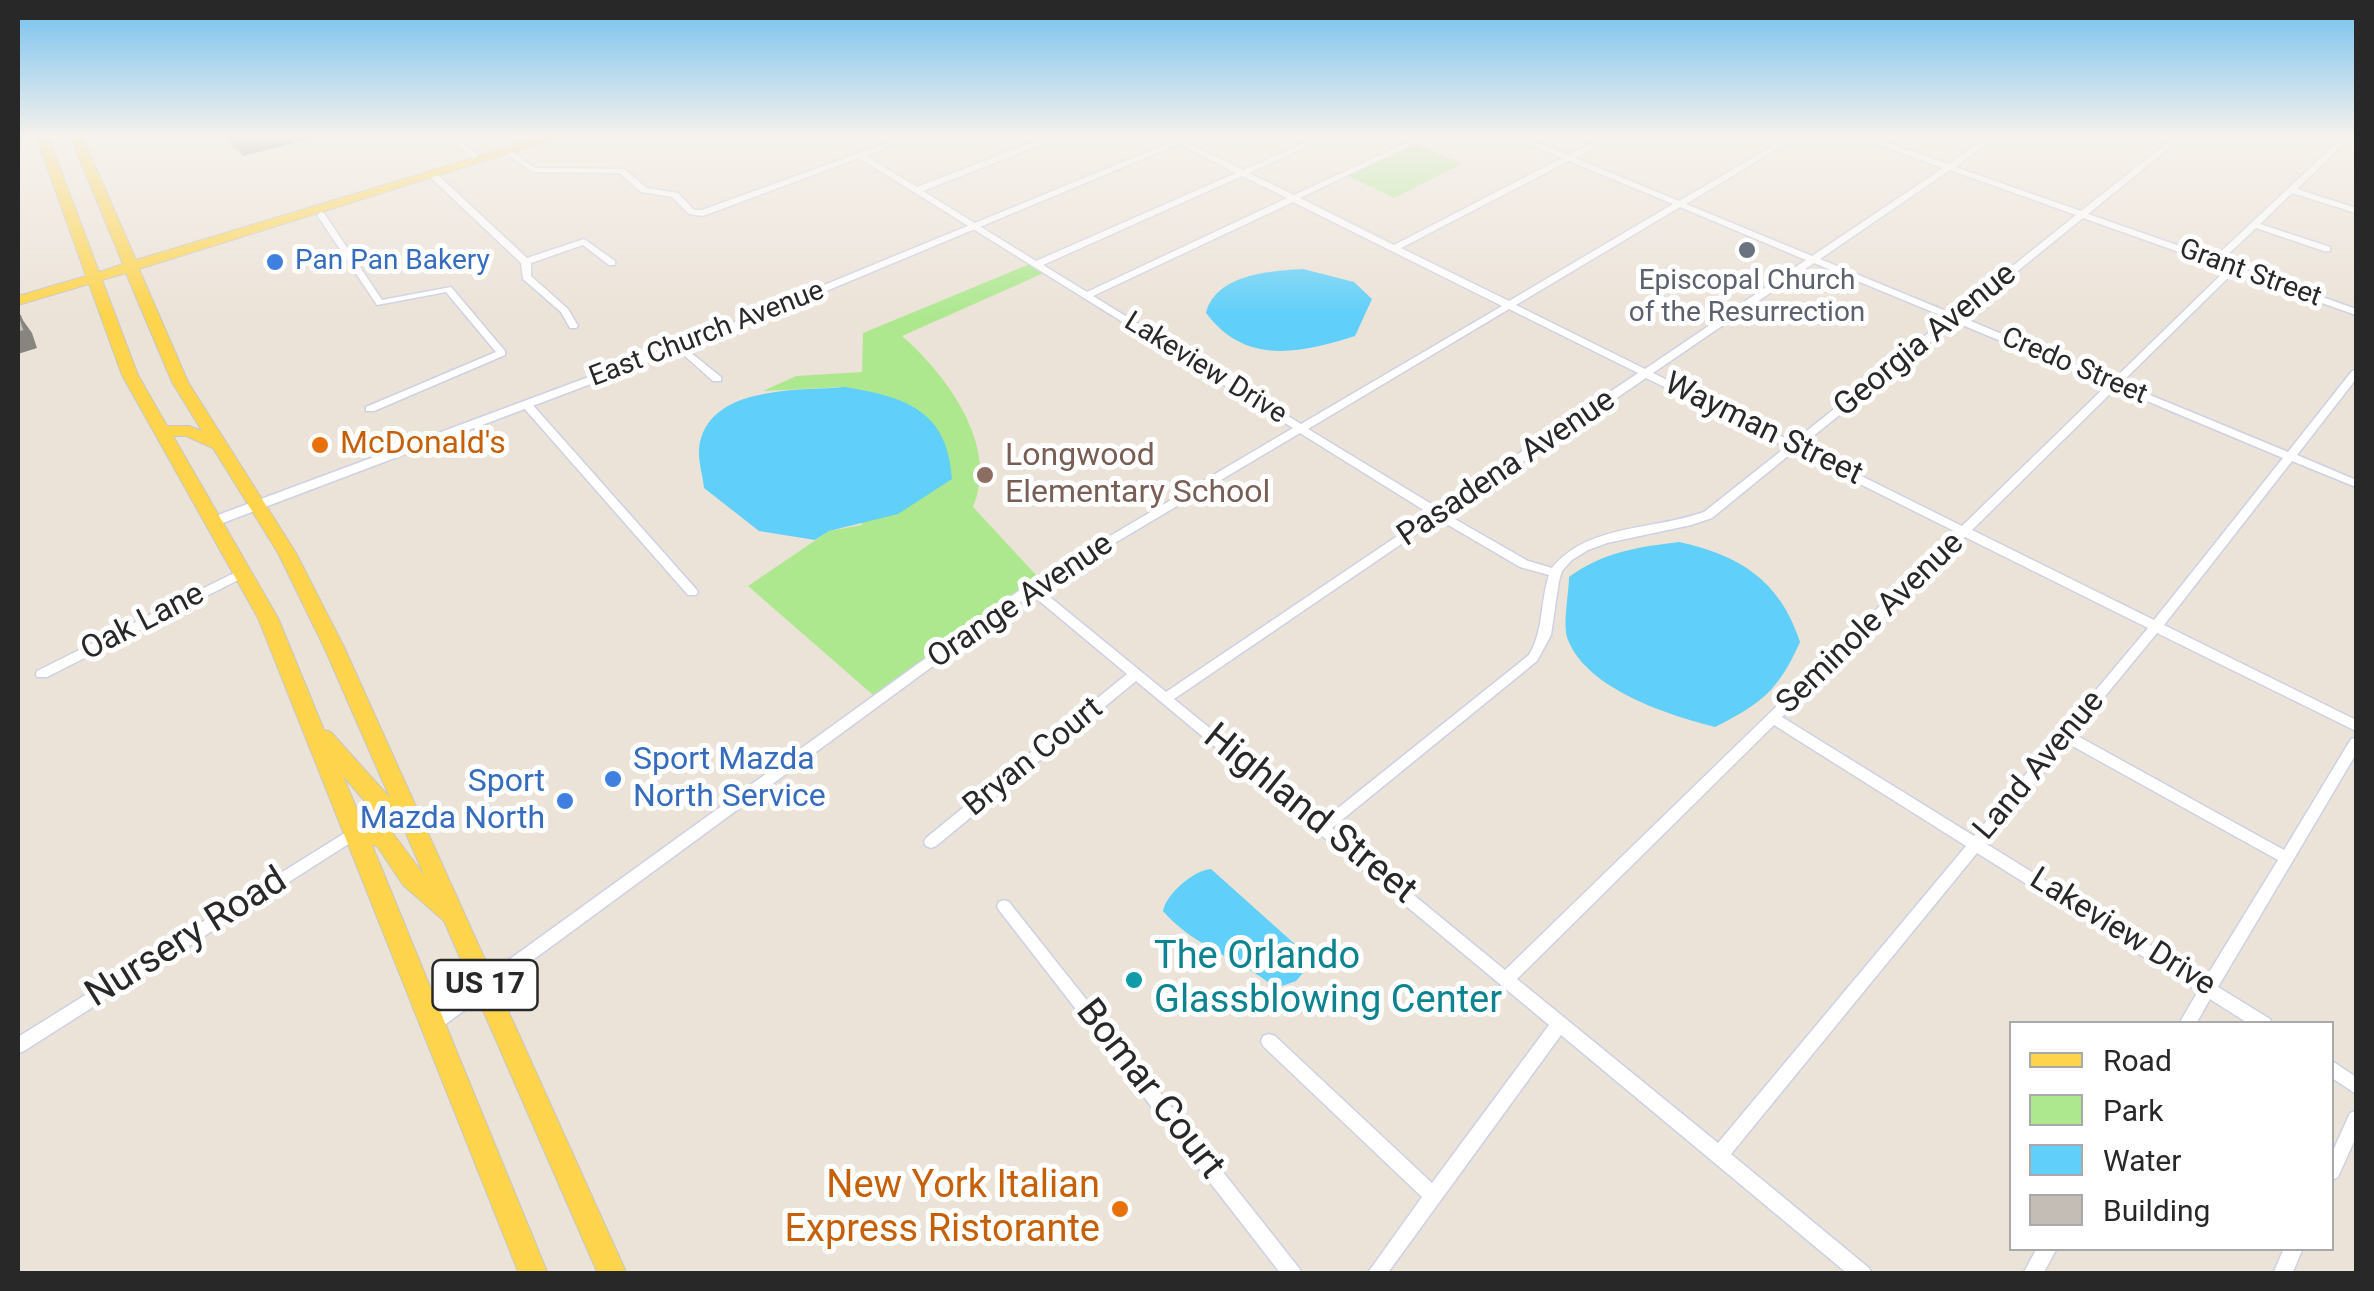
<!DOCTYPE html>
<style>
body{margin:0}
#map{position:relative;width:2374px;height:1291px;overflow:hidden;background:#ece3d8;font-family:Roboto,sans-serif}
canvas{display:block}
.frame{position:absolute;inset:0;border:20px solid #282828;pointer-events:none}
.legend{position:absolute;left:2009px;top:1021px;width:325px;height:230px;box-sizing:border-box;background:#fff;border:2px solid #a9a9a9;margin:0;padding:12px 18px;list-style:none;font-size:30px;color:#282828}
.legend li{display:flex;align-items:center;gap:20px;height:50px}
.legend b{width:50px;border:2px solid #a9a9a9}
</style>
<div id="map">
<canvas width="2374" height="1291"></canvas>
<div class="frame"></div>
<ul class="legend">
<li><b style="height:12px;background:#fdd44c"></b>Road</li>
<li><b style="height:28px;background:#ade88f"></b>Park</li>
<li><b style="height:28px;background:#60cff9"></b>Water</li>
<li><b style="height:28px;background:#c3bdb5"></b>Building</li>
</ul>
</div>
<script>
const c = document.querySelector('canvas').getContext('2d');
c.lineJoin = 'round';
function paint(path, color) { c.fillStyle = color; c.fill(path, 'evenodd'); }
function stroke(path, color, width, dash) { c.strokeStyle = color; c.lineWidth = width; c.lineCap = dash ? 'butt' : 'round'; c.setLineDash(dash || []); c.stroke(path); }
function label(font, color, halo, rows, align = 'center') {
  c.font = font + ' Roboto,sans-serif'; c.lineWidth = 10; c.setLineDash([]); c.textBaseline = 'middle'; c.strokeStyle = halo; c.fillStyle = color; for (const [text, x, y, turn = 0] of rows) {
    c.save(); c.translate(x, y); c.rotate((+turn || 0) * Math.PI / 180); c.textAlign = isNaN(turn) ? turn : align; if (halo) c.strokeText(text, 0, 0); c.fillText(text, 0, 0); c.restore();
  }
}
paint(new Path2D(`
 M1416,144L1462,164L1394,198L1348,176Z
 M1030,264L1044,273L902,336C946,374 1000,446 973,507L1038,577L873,695L748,586L829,531L862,525L845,387L763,391L796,376L862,372L863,333Z`), '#ade88f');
paint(new Path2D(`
 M1303,269L1354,282L1372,299L1355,336C1300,353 1246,366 1206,313C1216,274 1270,271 1303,269Z
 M845,387C905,397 948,410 952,479L898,514L829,531L815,540L759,531L704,488C703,476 698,461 699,449C706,384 801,391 845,387Z
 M1679,542C1739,555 1780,580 1800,642C1778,691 1762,703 1715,727C1669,715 1588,690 1568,640C1562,625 1569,594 1569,577C1603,552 1638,547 1679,542Z
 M1211,869L1307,955L1309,966L1296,981L1276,988C1240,959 1194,947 1163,911C1166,894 1194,870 1211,869Z`), '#60cff9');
const minor = new Path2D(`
 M447,136H455L484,160L477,162Z
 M906,136H916L866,156L917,187L1049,136H1059L1058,138L923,191L1036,261L1236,173L1164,136H1173L1243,170L1320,136H1330L1249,173L1294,195L1421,136H1430L1300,198L1394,245L1562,158L1512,138L1511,136H1521L1568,155L1606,136H1615L1575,158L1679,201L1790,136H1799L1686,204L1812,256L1943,168L1859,138L1858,136H1868L1948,164L1990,136H1999L1955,167L2081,211L2176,136H2184L2088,214L2214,258L2344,136H2352L2297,189L2356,208V213L2292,193L2260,224L2330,247V251H2324L2256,228L2221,261L2356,309V315L2234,272L2121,383L2288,452L2352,371L2356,370V379L2297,455L2356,480V487L2292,461L2164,625L2356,720V731L2157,633L2074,734L2284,850L2351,739L2356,738V754L2218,987L2270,1019L2272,1024H2249L2210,999L2196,1024H2179L2198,991L1977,853L1731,1154L1869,1268L1872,1274H1848L1561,1035L1387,1274H1367L1422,1197L1263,1046L1261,1041L1263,1036L1269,1034L1275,1036L1432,1183L1549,1025L1136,681L936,846L931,848L926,846L924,842L926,838L1127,674L1031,594L439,1029L433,1031L427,1029L425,1024L427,1019L1027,585L1293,428L859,158L703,216L689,214L672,197L641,192L619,173L533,172L503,152L510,150L535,168L624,169L647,188L678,193L694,210H702ZM1569,161L1673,204L1509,301L1401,248ZM1950,170L2076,215L1953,314L1820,259ZM1242,176L1287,198L1087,292L1043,265ZM1293,202L1502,306L1301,424L1093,296ZM1680,207L1806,260L1645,369L1516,305ZM2083,218L2227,269L2113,380L1961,317ZM1814,263L1947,318L1793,442L1653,373ZM1509,309L1638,373L1438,508L1308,429ZM1955,322L2107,385L1962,526L1801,446ZM1646,378L1786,447L1704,512C1655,530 1587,524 1552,568L1528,561L1446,514ZM2116,388L2283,458L2154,620L1972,530ZM1300,433L1430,514L1166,692L1039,588ZM1794,451L1956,532L1505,970L1332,828L1537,661L1551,635L1559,581L1562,571L1572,560L1588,550L1607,543L1691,525L1712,518ZM1438,519L1520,567L1549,575C1540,602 1544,630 1529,655L1323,820L1174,699ZM1965,537L2148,628L1974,836L1782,717ZM1774,725L1966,846L1718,1143L1517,979ZM2067,743L2278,860L2205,979L1985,843Z
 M430,173H436L527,258L584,239L615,261V265H609L583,245L531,263V276L568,309L578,326L576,328H570L561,312L523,279L521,263L430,177Z
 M321,212L324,213L382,300L451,287L505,351V355L374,411H366V407L496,352L446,292L377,305L317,215Z
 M680,344L721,377V381H713L677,349V345Z
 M527,402L531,403L696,589L698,592L696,595H688L523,407V403Z
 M244,568L250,572L248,575L47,677H37L36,674L37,671Z
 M356,826L361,828L363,832L361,836L24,1051L18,1053V1037Z
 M1004,900L1009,902L1299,1268L1302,1274H1281L999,910L997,906L999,902Z
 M2332,1061L2356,1077V1094L2332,1078Z
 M2356,1111V1137L2338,1177L2332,1180V1153L2350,1113Z
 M2037,1248H2057L2043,1274H2023Z
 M2284,1248H2303L2292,1274H2273Z`);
const tertiary = new Path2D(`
 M1186,136H1198L723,334L220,524H210L208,521L210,518L715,330Z`);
const primary = new Path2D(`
 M36,136H48L99,272L123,264L70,136H82L136,260L546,136H564L139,269L188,382L296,553L344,647L627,1274H598L444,921L403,885L377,846L372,845L548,1274H519L258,618L122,375L89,284L18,305V296L86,276ZM126,273L172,382L202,431L189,426H167L138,375L102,280ZM173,436H186L213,448L278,553L324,647L390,798L331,732L324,730L278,618ZM343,776L375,813L398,815L424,875L392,832L363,824Z`);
stroke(minor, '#cdd1e3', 3);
stroke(tertiary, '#cdd1e3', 3);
stroke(primary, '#c7c7c7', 2);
paint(minor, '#fff');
paint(tertiary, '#fff');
paint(primary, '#fdd44c');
paint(new Path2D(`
 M226,136H310L312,138L243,156L232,147Z`), '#a8a39c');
paint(new Path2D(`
 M232,136H310L312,138L243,156Z
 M20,316L32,333L37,348L18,354Z`), '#88847f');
const building = new Path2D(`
 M20,316L25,331L18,333V317Z`);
paint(building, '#c3bdb5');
stroke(building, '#88847f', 2.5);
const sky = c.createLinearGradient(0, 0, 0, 316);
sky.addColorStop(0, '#71bfef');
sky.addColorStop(0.43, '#f6f2ed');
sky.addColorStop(1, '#f6f2ed00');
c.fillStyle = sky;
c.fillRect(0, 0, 2374, 316);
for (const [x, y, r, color] of [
 [1747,250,10,"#6b7280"],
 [275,262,10,"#3f7fe0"],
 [320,445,10,"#e8710a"],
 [985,475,10,"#8d6e63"],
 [613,779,10,"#3f7fe0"],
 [565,801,10,"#3f7fe0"],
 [1134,980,10,"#0f9aa8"],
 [1120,1209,10,"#e8710a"]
]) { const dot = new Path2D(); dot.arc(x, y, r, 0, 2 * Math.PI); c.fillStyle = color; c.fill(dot); stroke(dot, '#fff', 4); }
label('28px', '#366cbe', '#fff', [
 ["Pan Pan Bakery",295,262]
], 'left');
label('28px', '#282828', '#fff', [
 ["Grant Street",2250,274,20],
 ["East Church Avenue",707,335,-21],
 ["Credo Street",2074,367,23],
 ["Lakeview Drive",1205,369,32]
]);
label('28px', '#5b616d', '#fff', [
 ["Episcopal Church",1747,282],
 ["of the Resurrection",1747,314]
]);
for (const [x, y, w] of [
 [485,985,105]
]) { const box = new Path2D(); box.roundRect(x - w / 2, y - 25, w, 50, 8); c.fillStyle = '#fff'; c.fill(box); stroke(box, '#282828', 2.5); }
label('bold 30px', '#282828', null, [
 ["US 17",485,985]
]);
label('32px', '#282828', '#fff', [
 ["Georgia Avenue",1926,341,-39],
 ["Wayman Street",1763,430,26],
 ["Pasadena Avenue",1507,469,-34],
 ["Orange Avenue",1021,602,-34],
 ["Oak Lane",143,623,-27],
 ["Seminole Avenue",1871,624,-44],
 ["Bryan Court",1034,758,-39],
 ["Land Avenue",2040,766,-50],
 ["Lakeview Drive",2122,933,32]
]);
label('32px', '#c56008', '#fff', [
 ["McDonald's",340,445]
], 'left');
label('32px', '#785e54', '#fff', [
 ["Longwood",1005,457],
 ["Elementary School",1005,494]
], 'left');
label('32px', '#366cbe', '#fff', [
 ["Sport Mazda",633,761],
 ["North Service",633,798],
 ["Sport",545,783,"right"],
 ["Mazda North",545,820,"right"]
], 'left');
label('38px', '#282828', '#fff', [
 ["Highland Street",1309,815,39],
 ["Nursery Road",187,939,-32],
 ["Bomar Court",1149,1090,52]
]);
label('38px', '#0d838f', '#fff', [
 ["The Orlando",1154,958],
 ["Glassblowing Center",1154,1002]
], 'left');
label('38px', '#c56008', '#fff', [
 ["New York Italian",1100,1187],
 ["Express Ristorante",1100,1231]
], 'right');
</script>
